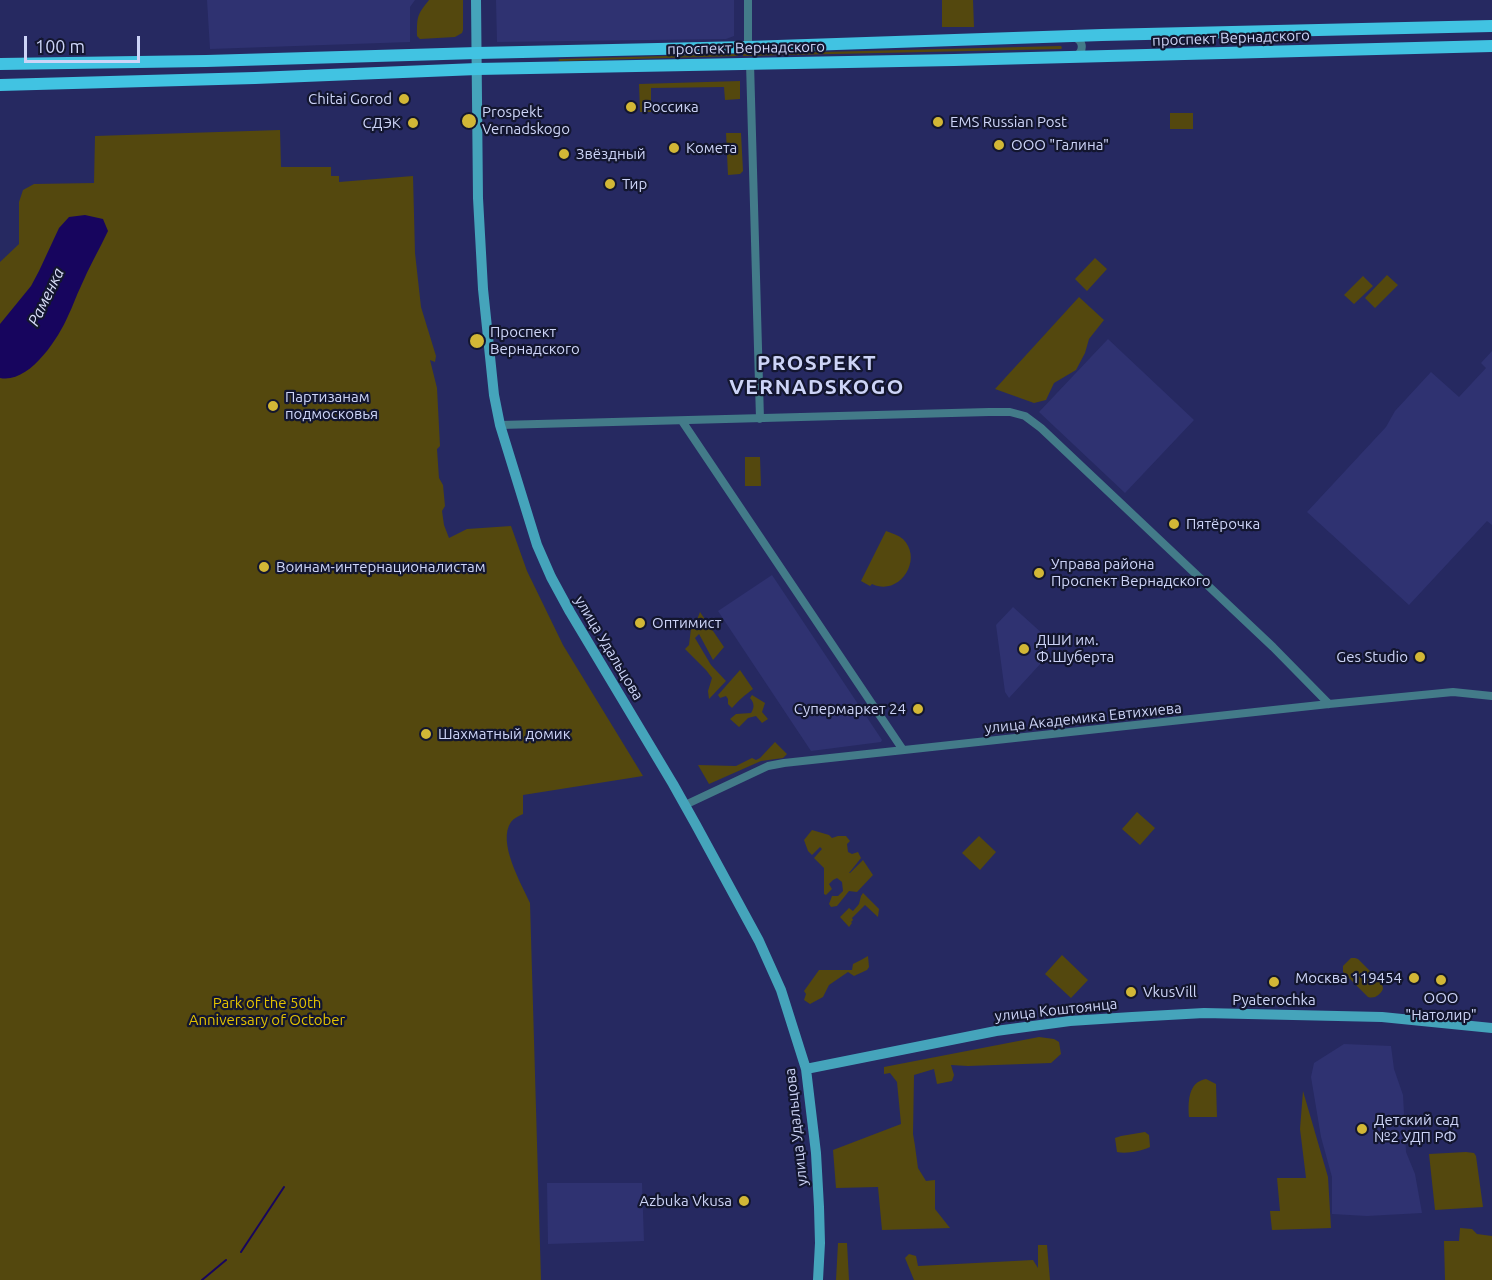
<!DOCTYPE html>
<meta charset="utf-8">
<style>
body{margin:0}
#map{position:relative;width:1492px;height:1280px;overflow:hidden;background:#262961;font-family:Ubuntu,sans-serif}
canvas{display:block}
.scale{position:absolute;left:24px;top:36px;width:116px;height:27px;box-sizing:border-box;border:3px solid #cdd4f7;border-top:0;padding-left:8px;font-size:18px;line-height:21px;white-space:nowrap;color:#cdd4f7;-webkit-text-stroke:4px #13162f;paint-order:stroke}
</style>
<div id="map">
<canvas width="1492" height="1280"></canvas>
<div class="scale">100 m</div>
</div>
<script>
const c = document.querySelector('canvas').getContext('2d');
c.lineJoin = 'round';
function paint(path, color) { c.fillStyle = color; c.fill(path, 'evenodd'); }
function stroke(path, color, width, dash) { c.strokeStyle = color; c.lineWidth = width; c.lineCap = dash ? 'butt' : 'round'; c.setLineDash(dash || []); c.stroke(path); }
function label(font, color, halo, rows, align = 'center') {
  c.font = font + ' Ubuntu,sans-serif'; c.lineWidth = 4.5; c.setLineDash([]); c.textBaseline = 'middle'; c.strokeStyle = halo; c.fillStyle = color; for (const [text, x, y, turn = 0] of rows) {
    c.save(); c.translate(x, y); c.rotate((+turn || 0) * Math.PI / 180); c.textAlign = isNaN(turn) ? turn : align; if (halo) c.strokeText(text, 0, 0); c.fillText(text, 0, 0); c.restore();
  }
}
paint(new Path2D(`
 M207,0H415L410,7V42L210,49Z
 M496,0H734V36L726,39L497,42Z
 M1108,339L1194,420L1125,493L1039,412Z
 M1492,351V525L1487,521L1409,605L1307,512L1386,427L1395,411L1431,372L1459,397L1486,368L1481,363Z
 M772,575L882,740L881,742L811,751L718,611Z
 M1013,607L1054,644L1040,658L1043,661L1009,698L1005,692L996,625Z
 M1344,1044L1391,1046L1394,1069L1403,1095L1406,1152L1415,1174L1422,1213L1367,1216L1332,1214V1177L1321,1137L1311,1077L1314,1063Z
 M547,1183H642L644,1241L548,1244Z`), '#2f3271');
paint(new Path2D(`
 M429,0H463V30L462,33L455,37L420,39L417,36C417,16 417,15 429,0Z
 M942,0H973L974,27H942Z
 M1061,46L1062,48L1061,49L743,56V54Z
 M738,54V56L560,61L558,60L560,59Z
 M740,81V99L725,100L724,87L651,88V112H640L639,84Z
 M1170,113H1193V129H1170Z
 M280,130L281,167H331V176H339V182L413,176L415,253L421,307L436,356L435,362L430,360L437,388L440,446L437,449L439,478L443,485L445,506L442,511L444,525L449,538L467,529L511,526L527,571L563,645L643,776L523,795V814C519,816 514,818 511,822C497,842 521,883 530,903L541,1280H0V262L19,244V202L23,190L34,184L94,183L95,136Z
 M726,133H741L743,171L740,174L728,175Z
 M1095,258L1107,269L1087,291L1075,279Z
 M1387,275L1398,285L1375,308L1365,298Z
 M1363,276L1373,286L1354,304L1344,295Z
 M1079,297L1104,320L1089,339L1085,353L1076,370L1054,383L1046,400L1034,403L995,389Z
 M745,457H760L761,486H745Z
 M886,531C891,533 898,535 903,539C924,560 899,597 872,584L870,586L861,581Z
 M700,612L724,647L713,660L699,634L695,638L711,665L726,681L709,699L708,691L712,678L706,670L685,649L689,645L692,620L696,622Z
 M740,670L753,689C745,695 739,700 732,708L728,704V699L726,696L720,698L718,695Z
 M752,695L765,703L762,712L768,719L762,723L756,716L748,718L739,727L730,719L736,714L751,713C755,707 754,703 750,698Z
 M775,742L787,754L783,758L761,761L709,784L698,765L736,766L752,758L756,760L760,758Z
 M1137,812L1155,828L1140,845L1122,829Z
 M812,830L829,835L832,838L838,836H846L850,841L847,844L848,852L852,854L858,852L861,858L849,873H850L863,860L873,875L857,892L849,891L837,906L831,907L829,904L832,896H838L843,891L842,882L837,878L833,880L829,884L832,889L826,895L824,894V868L814,858L822,849L820,847L812,855L808,851L804,840Z
 M979,836L996,852L980,870L962,853Z
 M863,893L879,909L878,917L865,905L852,918L853,920L851,922L852,923L849,927L840,917L849,908L853,911L859,904L861,896Z
 M1062,955L1088,980L1071,998L1045,974Z
 M868,956L869,967L867,970L854,976L848,972L829,985L823,997L810,1004L804,1000L806,994L804,991L819,970H852L853,964L861,960Z
 M1351,958H1355L1358,959L1382,983L1383,989C1380,995 1375,999 1368,997L1343,972V966Z
 M1039,1037L1054,1039L1059,1042L1061,1054L1051,1063L968,1066L951,1065L954,1075L952,1081L937,1084L934,1069L914,1075L913,1134L915,1146L918,1168L926,1181L935,1180V1209L950,1228L882,1230L878,1187L836,1188L833,1150L901,1124L897,1082L890,1073L884,1074V1067Z
 M1206,1079L1216,1084L1217,1117H1189C1188,1102 1188,1082 1206,1079Z
 M1303,1091L1328,1177L1331,1228L1272,1230L1270,1211H1280L1277,1178H1306L1300,1129Z
 M1145,1132L1149,1135L1150,1147C1141,1151 1127,1154 1117,1152L1115,1138L1121,1136Z
 M1466,1152L1474,1153L1476,1156L1483,1207L1435,1210L1429,1154Z
 M1460,1228L1472,1229L1477,1234L1492,1236V1280H1445L1444,1241H1459Z
 M838,1243H847L849,1280H836Z
 M1038,1245H1047L1050,1280H914L905,1258L909,1254L916,1256L918,1266L1033,1260L1038,1268Z`), '#54480e');
paint(new Path2D(`
 M85,215L103,219L108,231C99,250 89,267 81,286C76,296 73,306 68,316C58,339 29,384 0,378V324L31,286L39,271L59,228L69,217Z`), '#17055e');
stroke(new Path2D(`
 M241,1252L284,1187
 M202,1280L226,1260`), '#17055e', 2);
stroke(new Path2D(`
 M748,0V47
 M1073,37C1083,39 1085,50 1076,56
 M750,63L760,419
 M682,421L903,750
 M500,425L989,412H1010L1025,416L1041,428L1273,647L1329,704
 M685,805L768,766L784,763L1329,704L1453,692L1492,696`), '#437b89', 8);
stroke(new Path2D(`
 M476,0L478,198L483,289L494,395L500,425L537,545L551,577L570,612L673,784L696,825L759,941L781,990L806,1069L816,1153L819,1207L820,1243L818,1280
 M806,1069L996,1031L1070,1021L1132,1017L1204,1013L1382,1017L1492,1028`), '#45a4bb', 10);
stroke(new Path2D(`
 M0,64L206,61L477,53L748,47L1102,35L1492,26
 M0,85L255,78L477,69L954,60L1492,46`), '#41c3e2', 12);
for (const [x, y, r, color] of [
 [404,99,6,"#d2b736"],
 [631,107,6,"#d2b736"],
 [469,121,8,"#d2b736"],
 [938,122,6,"#d2b736"],
 [413,123,6,"#d2b736"],
 [999,145,6,"#d2b736"],
 [674,148,6,"#d2b736"],
 [564,154,6,"#d2b736"],
 [610,184,6,"#d2b736"],
 [477,341,8,"#d2b736"],
 [273,406,6,"#d2b736"],
 [1174,524,6,"#d2b736"],
 [264,567,6,"#d2b736"],
 [1039,573,6,"#d2b736"],
 [640,623,6,"#d2b736"],
 [1024,649,6,"#d2b736"],
 [1420,657,6,"#d2b736"],
 [918,709,6,"#d2b736"],
 [426,734,6,"#d2b736"],
 [1414,978,6,"#d2b736"],
 [1441,980,6,"#d2b736"],
 [1274,982,6,"#d2b736"],
 [1131,992,6,"#d2b736"],
 [1362,1129,6,"#d2b736"],
 [744,1201,6,"#d2b736"]
]) { const dot = new Path2D(); dot.arc(x, y, r, 0, 2 * Math.PI); c.fillStyle = color; c.fill(dot); stroke(dot, '#13162f', 2); }
label('15px', '#cdd4f7', '#13162f', [
 ["проспект Вернадского",1231,38,-2],
 ["проспект Вернадского",746,48,-1],
 ["улица Удальцова",609,648,59],
 ["улица Академика Евтихиева",1083,718,-6],
 ["улица Коштоянца",1056,1010,-6],
 ["улица Удальцова",796,1127,-96]
]);
label('15px', '#cdd4f7', '#13162f', [
 ["Chitai Gorod",392,99,"right"],
 ["Россика",643,107],
 ["Prospekt",482,112],
 ["Vernadskogo",482,129],
 ["EMS Russian Post",950,122],
 ["СДЭК",401,123,"right"],
 ["ООО \"Галина\"",1011,145],
 ["Комета",686,148],
 ["Звёздный",576,154],
 ["Тир",622,184],
 ["Проспект",490,332],
 ["Вернадского",490,349],
 ["Партизанам",285,397],
 ["подмосковья",285,414],
 ["Пятёрочка",1186,524],
 ["Управа района",1051,564],
 ["Проспект Вернадского",1051,581],
 ["Воинам-интернационалистам",276,567],
 ["Оптимист",652,623],
 ["ДШИ им.",1036,640],
 ["Ф.Шуберта",1036,657],
 ["Ges Studio",1408,657,"right"],
 ["Супермаркет 24",906,709,"right"],
 ["Шахматный домик",438,734],
 ["Москва 119454",1402,978,"right"],
 ["VkusVill",1143,992],
 ["ООО",1441,998,"center"],
 ["\"Натолир\"",1441,1015,"center"],
 ["Pyaterochka",1274,1000,"center"],
 ["Детский сад",1374,1120],
 ["№2 УДП РФ",1374,1137],
 ["Azbuka Vkusa",732,1201,"right"]
], 'left');
label('15px', '#e3c200', '#13162f', [
 ["Park of the 50th",267,1003],
 ["Anniversary of October",267,1020]
]);
label('italic 16px', '#d9def7', '#13162f', [
 ["Раменка",46,297,-64]
]);
c.letterSpacing = '1.5px';
label('bold 21px', '#cdd4f7', '#13162f', [
 ["PROSPEKT",817,363],
 ["VERNADSKOGO",817,387]
]);
c.letterSpacing = '0px';
</script>
